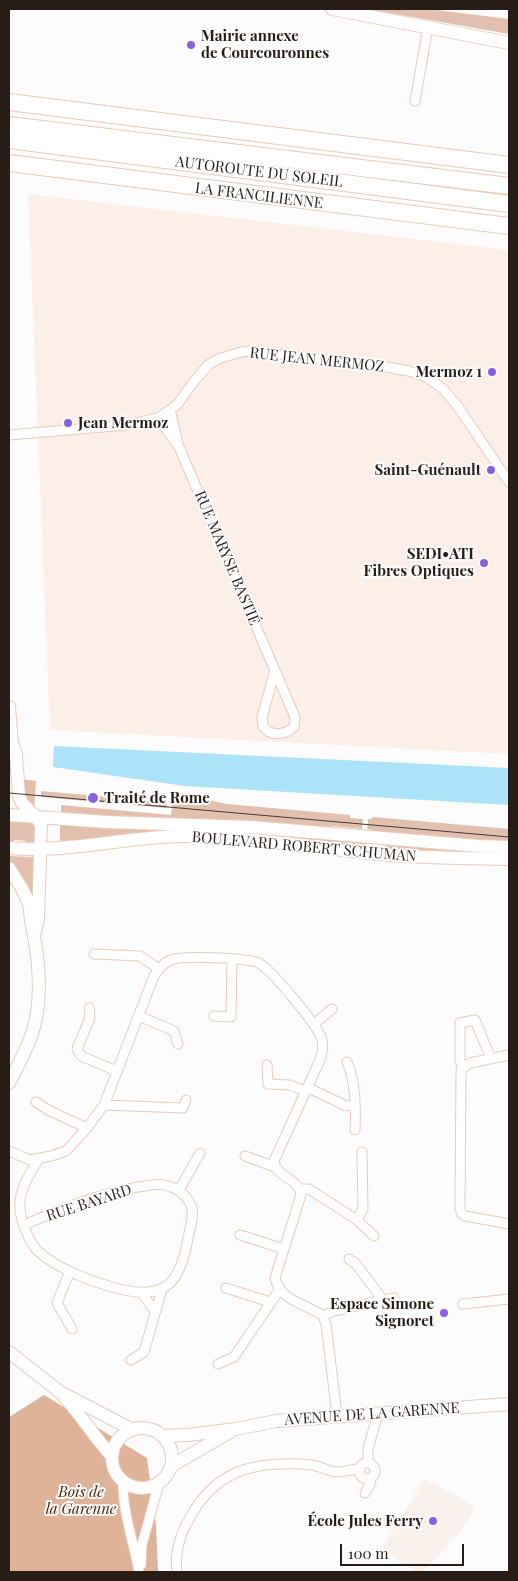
<!DOCTYPE html>
<meta charset="utf-8">
<style>
body{margin:0}
#map{position:relative;width:518px;height:1581px;overflow:hidden;background:#fcfcfc;font-family:"Playfair Display",serif}
canvas{display:block}
.frame{position:absolute;inset:0;border:10px solid #281d16;pointer-events:none}
.scale{position:absolute;left:340px;top:1544px;width:124px;height:22px;box-sizing:border-box;border:2px solid #281d16;border-top:0;padding-left:6px;font-size:15px;line-height:18px;white-space:nowrap;color:#281d16;-webkit-text-stroke:4px #fcfcfc;paint-order:stroke}
</style>
<div id="map">
<canvas width="518" height="1581"></canvas>
<div class="frame"></div>
<div class="scale">100 m</div>
</div>
<script>
const c = document.querySelector('canvas').getContext('2d');
c.lineJoin = 'round';
function paint(path, color) { c.fillStyle = color; c.fill(path, 'evenodd'); }
function stroke(path, color, width, dash) { c.strokeStyle = color; c.lineWidth = width; c.lineCap = dash ? 'butt' : 'round'; c.setLineDash(dash || []); c.stroke(path); }
function label(font, color, halo, rows, align = 'center') {
  c.font = font + ' "Playfair Display",serif'; c.lineWidth = 4; c.setLineDash([]); c.textBaseline = 'middle'; c.strokeStyle = halo; c.fillStyle = color; for (const [text, x, y, turn = 0] of rows) {
    c.save(); c.translate(x, y); c.rotate((+turn || 0) * Math.PI / 180); c.textAlign = isNaN(turn) ? turn : align; if (halo) c.strokeText(text, 0, 0); c.fillText(text, 0, 0); c.restore();
  }
}
paint(new Path2D(`
 M28,194L509,250V754L50,730Z`), '#fcefe7');
paint(new Path2D(`
 M424,1479L455,1495L475,1508L459,1533L423,1572H416L381,1550Z`), '#f9f1ec');
paint(new Path2D(`
 M367,9H429L509,19V34Z
 M22,779L36,781L34,810L25,801Z
 M41,791L167,802L166,808L41,797Z
 M174,793L227,804L350,815V818L363,819L362,829L332,826L331,830L156,820L61,812V805L171,815Z
 M373,817L509,829V843L373,833V830L367,829L368,819H372Z
 M11,821L33,823L35,826L34,841L31,843H26V841L14,840L13,842H9V822Z
 M60,825L101,828L215,829L367,841L366,849L289,838L60,845Z
 M388,843L509,855L385,849V845Z
 M9,856L35,857L34,897L9,860Z`), '#e3c0ae');
paint(new Path2D(`
 M44,1395L147,1458L156,1525L158,1572H9V1417Z`), '#dfb29a');
paint(new Path2D(`
 M54,746L509,768V805L185,786L53,767Z`), '#ade3f8');
const street = new Path2D(`
 M415,101L428,27
 M158,418L179,447L170,410
 M9,435L126,425L158,418L177,405L192,384L208,365L218,359L241,352L253,351L387,367L408,371L423,375L442,388L456,404L509,482
 M179,447L295,717L294,727C285,735 270,737 263,726L262,717L275,670
 M94,954L140,956L159,969
 M89,1008L90,1018L77,1049L81,1056L117,1071
 M139,1016L174,1031L178,1044
 M214,1016L231,1017L232,960
 M314,1024L332,1009
 M509,1055L470,1063L461,1070L460,1209L462,1214L465,1216L509,1224
 M347,1062C356,1082 356,1109 355,1130
 M267,1065L268,1084L290,1085L305,1091
 M463,1067L460,1061V1023L475,1020L491,1059
 M307,1087L344,1105L354,1106
 M36,1102L50,1111L87,1128
 M104,1105L183,1108L186,1100
 M9,1151L30,1160L51,1156L66,1151L87,1128L104,1105L154,976C159,969 163,963 171,960C182,955 248,958 259,963C271,970 319,1026 322,1040C324,1048 322,1055 319,1062L274,1161C276,1178 299,1178 301,1195L275,1278C280,1301 307,1304 323,1316L326,1324L337,1415
 M245,1156L275,1167
 M300,1189H309L357,1220L374,1236
 M179,1190L200,1153
 M357,1220L363,1209L362,1152
 M24,1225C61,1209 98,1194 138,1187C147,1186 156,1183 165,1185C175,1187 186,1194 191,1205C195,1215 190,1228 188,1238C181,1278 169,1300 124,1290C98,1284 55,1269 36,1249C31,1244 28,1236 25,1229C13,1201 23,1183 39,1159
 M240,1235L284,1249
 M349,1259L356,1264L383,1300
 M70,1271L57,1303L72,1329
 M226,1288L270,1302
 M142,1293L155,1312
 M463,1304L509,1299
 M323,1316L333,1311L394,1298
 M131,1360L144,1352L162,1289
 M218,1364L234,1357L280,1289
 M368,1463V1449L378,1413
 M359 1471a8 8 0 1 1 16 0a8 8 0 1 1-16 0Z
 M123,1481C122,1510 134,1543 139,1572
 M365,1493L371,1483L369,1478
 M141,1565L142,1545L159,1483
 M177,1572C174,1551 181,1532 192,1514C219,1467 261,1460 312,1465C320,1466 329,1472 337,1472C345,1472 353,1469 360,1469`);
const secondary = new Path2D(`
 M332,9L509,43
 M9,707L12,743L16,755L19,796L22,803L36,817L41,825L38,919L35,932
 M9,815L107,822L251,827L478,846L509,847
 M9,848C68,853 124,837 183,836C246,836 307,847 369,853C415,858 462,858 509,859
 M9,868C16,879 23,889 28,901C30,907 30,914 31,920C38,954 43,992 34,1027C29,1046 18,1065 9,1083
 M9,1352L60,1392L133,1430
 M65,1398C81,1415 93,1435 109,1453H113
 M112 1458a30 30 0 1 1 60 0a30 30 0 1 1-60 0Z
 M162,1436L188,1435L236,1429L276,1421L509,1404
 M171,1466L230,1432`);
const highway = new Path2D(`
 M9,102L509,165
 M9,125L509,186
 M9,140L509,204
 M9,163L509,226`);
stroke(street, '#ebcab9', 11);
stroke(secondary, '#ebcab9', 14);
stroke(highway, '#ebcab9', 18);
stroke(street, '#fff', 9);
stroke(secondary, '#fff', 12);
stroke(highway, '#fff', 16);
stroke(new Path2D(`
 M9,793L509,837`), '#443b35', 1);
for (const [x, y, r, color] of [
 [191,45,5,"#8961dc"],
 [492,372,5,"#8961dc"],
 [68,423,5,"#8961dc"],
 [491,470,5,"#8961dc"],
 [484,563,5,"#8961dc"],
 [93,798,6,"#8961dc"],
 [444,1313,5,"#8961dc"],
 [433,1521,5,"#8961dc"]
]) { const dot = new Path2D(); dot.arc(x, y, r, 0, 2 * Math.PI); c.fillStyle = color; c.fill(dot); stroke(dot, '#fcfcfc', 2); }
label('bold 15px', '#281d16', '#fcfcfc', [
 ["Mairie annexe",201,36,"left"],
 ["de Courcouronnes",201,53,"left"],
 ["Mermoz 1",482,372],
 ["Jean Mermoz",78,423,"left"],
 ["Saint-Guénault",481,470],
 ["SEDI•ATI",474,554],
 ["Fibres Optiques",474,571],
 ["Traité de Rome",104,798,"left"],
 ["Espace Simone",434,1304],
 ["Signoret",434,1321],
 ["École Jules Ferry",423,1521]
], 'right');
label('15px', '#281d16', '#fcfcfc', [
 ["AUTOROUTE DU SOLEIL",259,172,7],
 ["LA FRANCILIENNE",259,196,7],
 ["RUE JEAN MERMOZ",317,360,6],
 ["RUE MARYSE BASTIÉ",227,558,67],
 ["BOULEVARD ROBERT SCHUMAN",304,847,5],
 ["RUE BAYARD",89,1203,-18],
 ["AVENUE DE LA GARENNE",372,1414,-4]
]);
label('italic 15px', '#4d2308', '#fcfcfc', [
 ["Bois de",81,1492],
 ["la Garenne",81,1509]
]);
</script>
